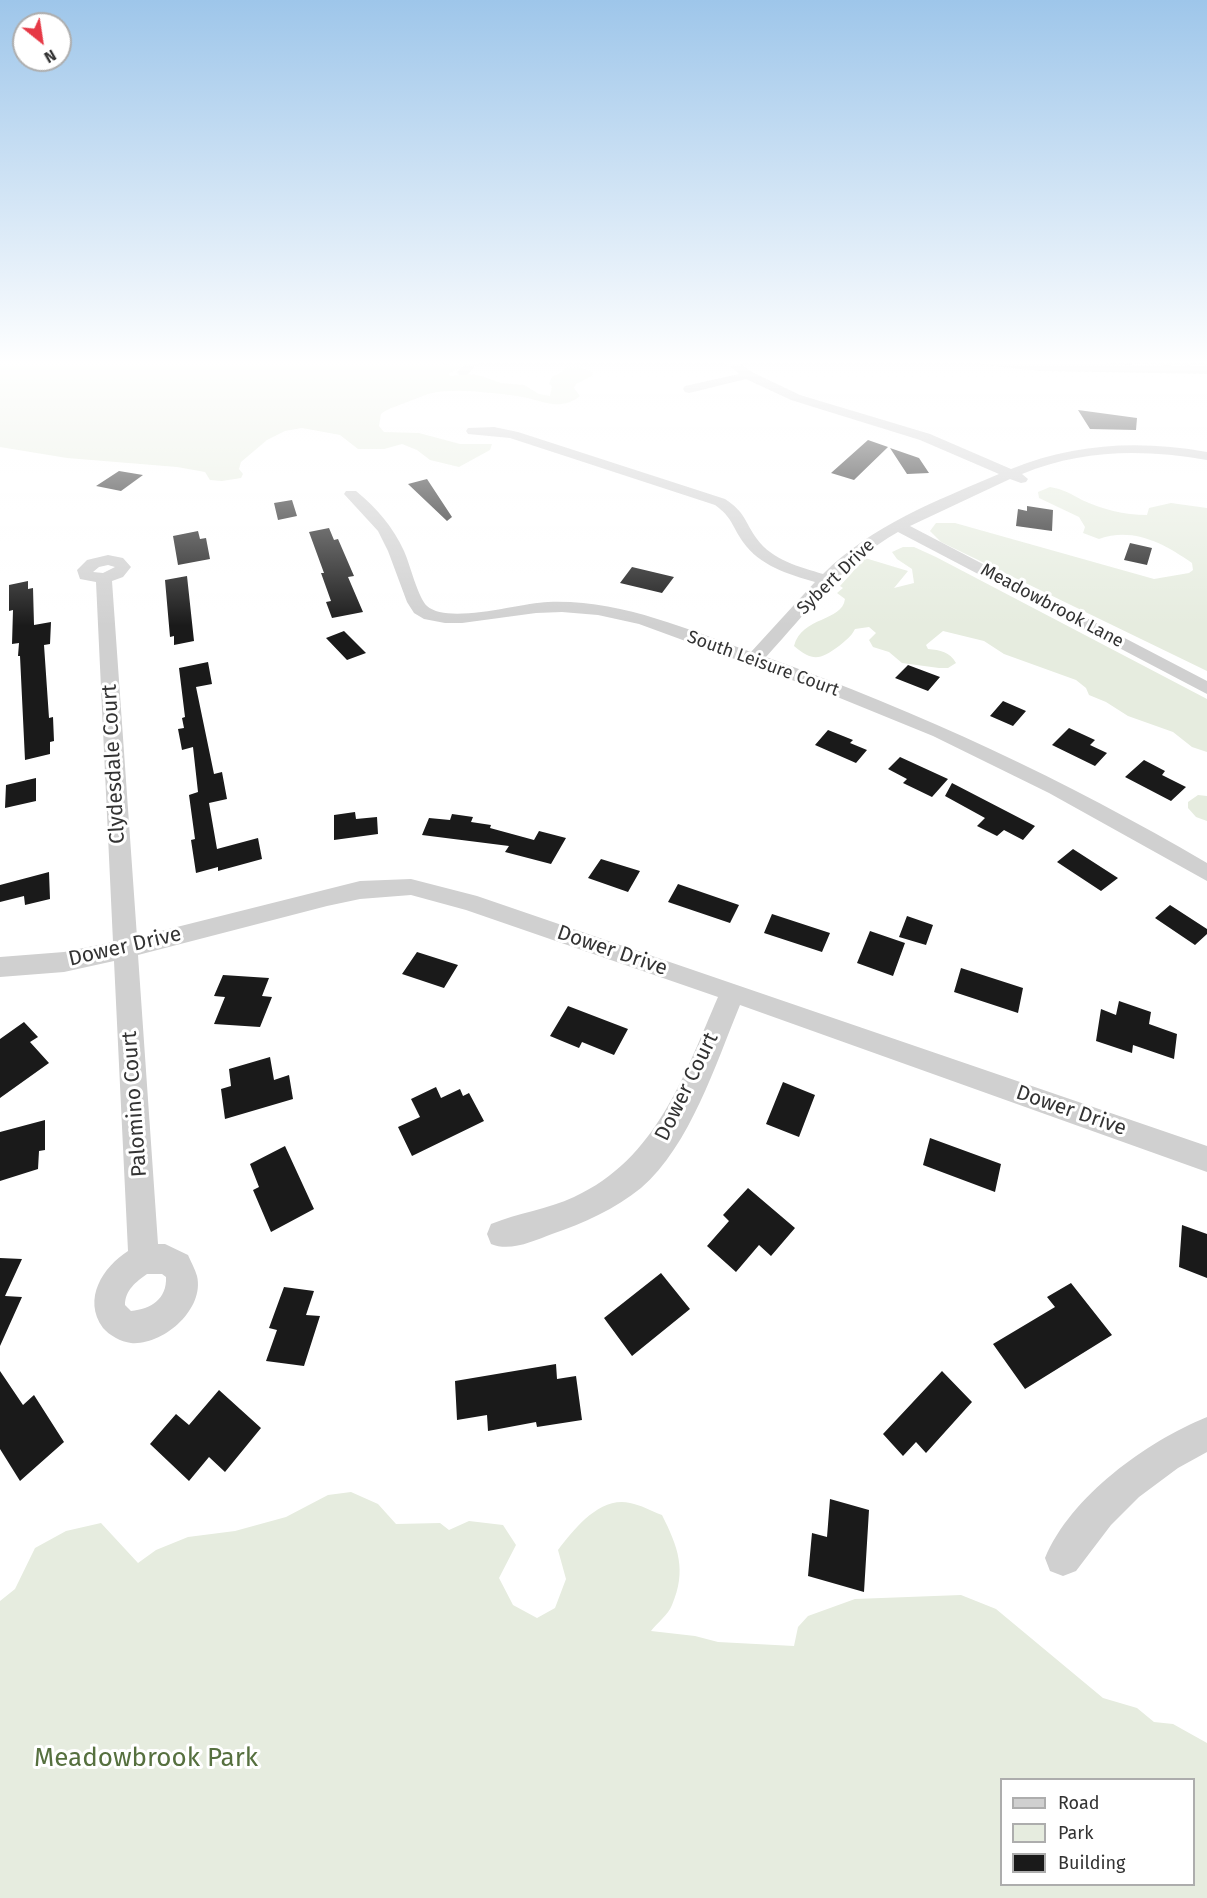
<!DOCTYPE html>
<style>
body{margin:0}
#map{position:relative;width:1207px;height:1898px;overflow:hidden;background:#fff;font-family:"Fira Sans",sans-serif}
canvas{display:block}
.legend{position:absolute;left:1000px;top:1778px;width:195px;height:108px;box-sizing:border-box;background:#fff;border:2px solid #adadad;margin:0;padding:8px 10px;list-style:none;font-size:18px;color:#333}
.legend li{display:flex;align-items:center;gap:12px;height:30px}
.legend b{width:30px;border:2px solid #adadad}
.north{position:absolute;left:12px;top:12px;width:60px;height:60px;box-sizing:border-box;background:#fff;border:2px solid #adadad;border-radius:50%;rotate:150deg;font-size:16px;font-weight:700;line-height:24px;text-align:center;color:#333}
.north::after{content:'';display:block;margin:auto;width:21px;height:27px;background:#e63946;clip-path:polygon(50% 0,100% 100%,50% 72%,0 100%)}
</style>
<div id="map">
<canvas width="1207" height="1898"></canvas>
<ul class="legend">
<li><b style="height:8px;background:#d0d0d0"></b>Road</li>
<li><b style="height:16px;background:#e6ecdf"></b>Park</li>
<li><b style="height:16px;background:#1a1a1a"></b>Building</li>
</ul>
<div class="north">N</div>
</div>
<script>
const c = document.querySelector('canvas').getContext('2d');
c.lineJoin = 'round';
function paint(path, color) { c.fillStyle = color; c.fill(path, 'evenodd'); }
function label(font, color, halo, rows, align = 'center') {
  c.font = font + ' "Fira Sans",sans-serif'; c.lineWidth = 6; c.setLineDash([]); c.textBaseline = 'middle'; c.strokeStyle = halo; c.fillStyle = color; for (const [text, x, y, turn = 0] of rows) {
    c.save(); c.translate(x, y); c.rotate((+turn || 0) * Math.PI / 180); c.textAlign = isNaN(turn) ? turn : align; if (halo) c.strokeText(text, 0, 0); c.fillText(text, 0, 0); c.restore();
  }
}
paint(new Path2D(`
 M0,361H439L444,365L456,361H469L466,365L449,373V376L469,374L481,376L501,383L524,385L539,394L550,396L552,386L549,384L552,377L562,372L564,368L579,367L593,372L592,376L576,384L574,388L580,396C559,413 540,399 517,396C492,393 453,387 428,394C419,397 411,401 402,404C394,407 387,409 381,414L379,426L384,432L419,433L460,444H492L490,450L459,467L430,460L417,450L402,444L384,449H358L340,435L302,428L285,431L267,440L241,462L239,469L243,474L241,478L222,481L210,480L205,472L177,467L67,458L0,447Z
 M1050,487C1063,489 1071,494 1082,500C1102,509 1124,515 1147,515L1149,508L1171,503L1207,508V671L941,542L930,531L936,523H955L1154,579L1189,573L1193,570L1192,563C1163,543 1133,527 1099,539L1083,533L1085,527L1079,517L1039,498L1038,492Z
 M903,547H914L936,557L1207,699V752L1192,747L1173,732L1128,716L1106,702L1089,695L1086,688L1076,680L1004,654L984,641L943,631L926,645L928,649C940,650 950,652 956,663L948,668H939L902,663L889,652L873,647L869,640L876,633L869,627L855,629C851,637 846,640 839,646C820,660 813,662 794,646C802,616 842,622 845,599L837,593L843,588L840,586L865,558L908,571L894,588L914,583L912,569L897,559L892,552Z
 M1198,795L1207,796V821L1196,817L1188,808V802Z
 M351,1492L378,1504L396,1524L440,1523L449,1530L469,1521L503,1525L516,1545L499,1578L513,1605L537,1618L555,1608L566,1579L558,1550C574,1529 600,1496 630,1503C641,1505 651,1511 662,1515C678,1547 687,1570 672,1605C668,1615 657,1623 651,1631L695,1636L718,1642L794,1646L798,1627L808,1616L855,1599L961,1595L996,1609L1103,1698L1137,1708L1154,1722L1173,1724L1207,1743V1898H0V1601L15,1589L35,1548L66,1531L101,1523L138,1563L156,1550L188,1537L235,1531L286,1517L328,1495ZM1002,1780H1194V1884H1002Z`), '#e6ecdf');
paint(new Path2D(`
 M1078,410L1137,418L1136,430L1090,429Z
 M868,440L888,447L854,480L831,473Z
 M890,448L919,458L929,473L907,474Z
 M119,471L143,475L121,491L96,486Z
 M427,479L452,517L447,521L408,484Z
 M292,500L297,516L278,520L274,503Z
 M1027,506L1053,510L1052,531L1016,526L1018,509L1027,511Z
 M329,528L334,540L338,539L354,576L348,577L363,612L332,618L326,602L331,601L321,573H324L309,532Z
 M198,531L200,539L206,538L210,559L178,565L173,536Z
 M1130,543L1152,548L1147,565L1124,560Z
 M632,567L674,577L662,593L620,583Z
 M187,576L194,641L174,645V636L170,637L165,580Z
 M28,581V589L33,588L34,625L51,622L50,644L44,645L49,718L53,717L54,741L50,742V754L25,760L20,656H18L19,643L12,644L13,610L9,611V585Z
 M344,631L366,653L347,660L326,638Z
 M208,662L212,684L196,687L214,774L222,772L227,799L209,803L217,849L258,838L262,859L218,871V867L196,873L191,840L195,839L189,795L198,792L193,747L182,750L178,729L184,728L182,718L185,717L179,668Z
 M908,665L940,677L928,691L895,678Z
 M1003,701L1026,711L1013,726L990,716Z
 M1069,728L1095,740L1090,745L1107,753L1095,766L1052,745Z
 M828,730L853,740L850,743L867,750L856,763L815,745Z
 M900,757L948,779L932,797L903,783L907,779L888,769Z
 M1144,760L1165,771L1162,775L1186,787L1171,801L1125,777Z
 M36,778V801L5,808L6,785Z
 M952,783L1035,826L1023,840L1004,830L997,836L977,826L985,818L945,796Z
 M355,812L356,819L377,817L378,834L334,840V815Z
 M452,814L473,817L471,822L491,825L490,828L534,840L539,831L566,838L551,864L505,852L509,846L422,835L429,818L450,820Z
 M1073,849L1118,878L1101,891L1057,862Z
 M601,859L640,871L628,892L588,878Z
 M49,872L50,899L25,905L24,896L0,902V885Z
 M678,884L739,905L730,923L668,902Z
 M1170,905L1207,929V934L1195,945L1155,918Z
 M772,914L830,933L822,952L764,933Z
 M907,916L933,925L926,945L899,937Z
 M870,931L905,943L893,976L857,963Z
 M417,952L458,965L444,988L402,974Z
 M961,968L1023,988L1018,1013L954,992Z
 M223,975L269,978L262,996L272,997L260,1027L214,1024L225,997L214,996Z
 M1119,1001L1151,1012L1149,1024L1177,1034L1174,1059L1133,1045L1132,1053L1096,1041L1101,1009L1116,1015Z
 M568,1006L628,1029L614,1055L582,1042L579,1048L550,1036Z
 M24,1022L38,1037L30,1042L49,1063L0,1098V1039Z
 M270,1057L274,1080L289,1075L293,1099L225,1119L221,1089L231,1086L229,1069Z
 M783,1082L815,1095L799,1137L766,1124Z
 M436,1087L441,1098L460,1089L463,1096L469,1093L484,1121L412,1156L398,1127L420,1117L411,1099Z
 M45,1120V1150L39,1151L38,1169L0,1181V1132Z
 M930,1138L1001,1164L995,1192L923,1165Z
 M285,1146L314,1209L271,1232L253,1190L259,1187L250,1164Z
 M748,1188L795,1228L771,1256L759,1245L736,1272L707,1246L729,1221L723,1215Z
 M1182,1225L1207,1234V1278L1179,1267Z
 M0,1258L22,1259L5,1296L22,1297L0,1346Z
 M661,1273L690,1309L632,1356L604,1318Z
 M1071,1283L1112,1335L1025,1389L993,1344L1055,1307L1047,1297Z
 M284,1287L314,1291L306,1315L320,1316L304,1366L266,1361L277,1330L269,1328Z
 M556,1364L557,1379L576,1376L582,1420L537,1427L536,1422L488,1431L487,1415L457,1420L455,1381Z
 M0,1371L23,1405L34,1395L64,1442L20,1481L0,1449Z
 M942,1371L972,1402L926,1453L916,1442L903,1456L883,1434Z
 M219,1390L261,1428L225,1472L209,1457L189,1481L150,1444L176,1414L189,1425Z
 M830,1499L869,1510L864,1592L808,1576L812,1533L827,1537Z`), '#1a1a1a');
paint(new Path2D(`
 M468,361H480L467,375H459L457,372Z
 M724,361H737L752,372L800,395L930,434L1011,469C1075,443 1140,440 1207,452V460C1144,449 1082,449 1022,474L1028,479L1026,482L1021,483L1010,479L910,526L1207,681V694L898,532C843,563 808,611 766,657C920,712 1066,780 1207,863V881L1049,793L933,736L830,694L639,624L598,615L562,612L536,613L462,623H445L424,619L414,613L407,602L388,551L378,531L344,494L346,491H356C377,508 393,527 404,551C410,564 418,598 427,606C448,625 520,603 548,602C619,599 686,629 751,652L815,582C788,574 760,566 743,542C732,526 732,517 715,505L510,438L468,434L466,431L468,428L494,427L518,432L725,499C746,513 744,521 757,539C772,560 800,567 823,574C872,525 936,501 999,474L920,440L791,400L746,379L689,393L685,392L683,389L685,386L739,374Z
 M978,361L1207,366V374L1040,371L984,365Z
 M108,555L123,558L131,567L123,577L112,581L137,937L360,881L411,879L477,896L1207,1146V1172L740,1005C716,1063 690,1146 641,1188C615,1209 584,1223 552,1234C534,1241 510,1252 491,1244L487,1234L491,1224C518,1213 548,1209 574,1197C657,1159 684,1075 718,997L466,910L411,895L360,899L327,906L138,955L158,1244H165L188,1255C191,1262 195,1269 197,1276C205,1310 162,1346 131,1343C121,1342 109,1335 103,1328C82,1299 103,1267 128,1251L114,961L64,972L0,977V957L64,952L113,942L96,582L80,579L77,570L87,560ZM108,565L115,567L103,573L93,572L99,567ZM147,1274H162L166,1277C167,1299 151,1309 131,1311L125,1305C125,1290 136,1282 147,1274Z
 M1207,1417V1452L1178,1468L1139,1497L1111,1525L1076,1571L1063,1576L1050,1571L1045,1558C1071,1496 1146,1442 1207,1417Z`), '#d0d0d0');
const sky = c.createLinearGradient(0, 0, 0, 626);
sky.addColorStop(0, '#9ec6ea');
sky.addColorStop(0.58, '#fff');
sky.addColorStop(1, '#ffffff00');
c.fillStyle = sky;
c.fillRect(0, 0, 1207, 626);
label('18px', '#333', '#fff', [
 ["Sybert Drive",836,577,-44],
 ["Meadowbrook Lane",1052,606,28],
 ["South Leisure Court",763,664,20]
]);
label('21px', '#333', '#fff', [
 ["Clydesdale Court",114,764,-93],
 ["Dower Drive",125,947,-13],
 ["Dower Drive",612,951,19],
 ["Dower Court",687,1087,-64],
 ["Palomino Court",135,1104,-94],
 ["Dower Drive",1071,1111,19]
]);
label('26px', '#56703f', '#fff', [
 ["Meadowbrook Park",146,1759]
]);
</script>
